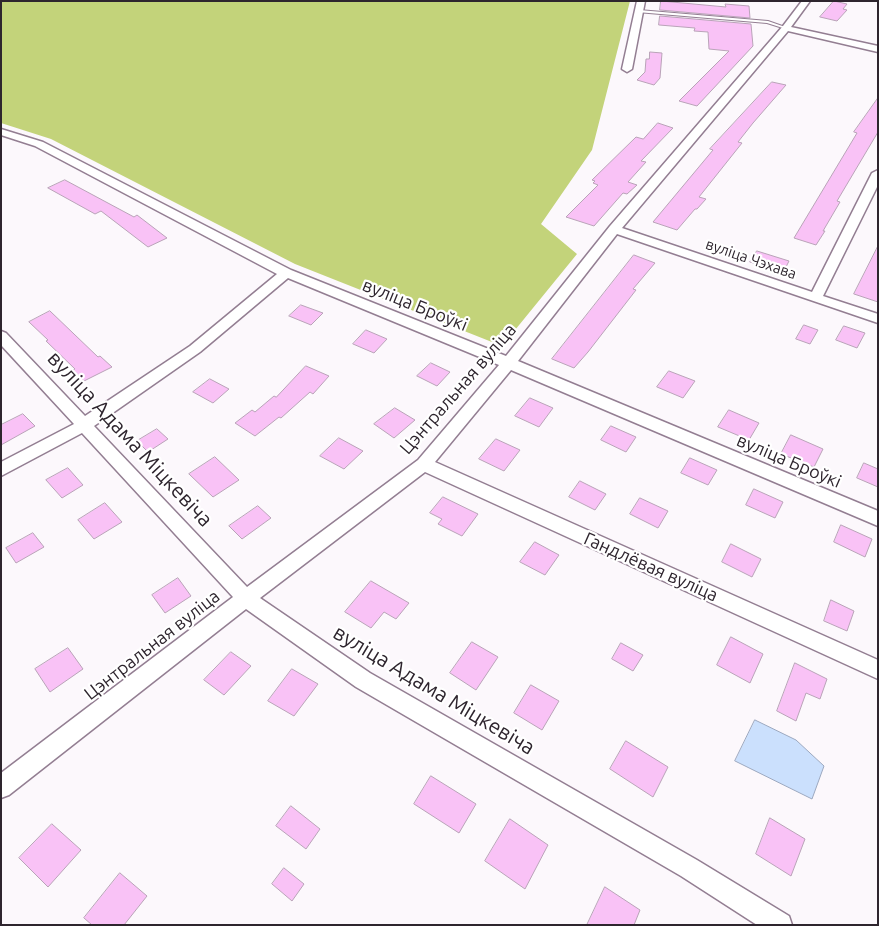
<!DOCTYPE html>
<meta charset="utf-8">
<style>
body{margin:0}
#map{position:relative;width:879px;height:926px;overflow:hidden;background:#fcf8fc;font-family:Ubuntu,sans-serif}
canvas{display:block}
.frame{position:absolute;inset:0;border:2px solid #2e252e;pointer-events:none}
</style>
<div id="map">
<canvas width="879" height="926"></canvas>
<div class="frame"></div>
</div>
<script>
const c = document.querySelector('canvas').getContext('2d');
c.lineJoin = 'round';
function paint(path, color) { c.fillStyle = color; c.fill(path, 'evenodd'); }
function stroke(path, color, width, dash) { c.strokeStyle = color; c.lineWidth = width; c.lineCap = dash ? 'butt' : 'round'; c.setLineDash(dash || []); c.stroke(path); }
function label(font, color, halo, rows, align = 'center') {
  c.font = font + ' Ubuntu,sans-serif'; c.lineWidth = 4.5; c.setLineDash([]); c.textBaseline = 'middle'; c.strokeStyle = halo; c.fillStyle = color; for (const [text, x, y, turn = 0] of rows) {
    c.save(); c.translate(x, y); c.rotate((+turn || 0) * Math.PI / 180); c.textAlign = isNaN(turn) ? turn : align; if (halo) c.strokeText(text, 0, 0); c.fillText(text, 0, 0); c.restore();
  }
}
paint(new Path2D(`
 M1,1H630L592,150L541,224L577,254L502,346L295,264L51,139L1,123Z`), '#c3d37a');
const water = new Path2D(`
 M755,720L796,740L824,766L812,799L735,761Z`);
paint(water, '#cbe0fd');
stroke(water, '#9ca8bf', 1);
const building = new Path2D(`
 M661,1L726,7L725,4L749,6L750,18L660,10Z
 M834,1L847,4L843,9L847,10L837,21L820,17Z
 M660,16L751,24L753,46L697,106L679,101L729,51L709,49L708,32L694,31L695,28L659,25Z
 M650,52L662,53L660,78L654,85L637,80L645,72L646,59H649Z
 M772,82L786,85L753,123L738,142L742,143L699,197L706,199L697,209H695L677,230L653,222L713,150L710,149Z
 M878,98V132L837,201L840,202L823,231H825L816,245L794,238L857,133L854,132Z
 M658,123L673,128L641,161L646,162L628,182L637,185L627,194L623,193L594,226L566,217L598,185L593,183L595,181L592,180L636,137L643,139Z
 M65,180L134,217L137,215L167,238L148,247L101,211L95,214L48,188Z
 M878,246V302L854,294Z
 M757,251L789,261L783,273L750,262Z
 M634,255L655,263L633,289L636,290L588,352L574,368L552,359Z
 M301,305L323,313L311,325L289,316Z
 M50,311L98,357L100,356L112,367L84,381L73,370L75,369L46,341L48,340L29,322Z
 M804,325L818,330L810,344L796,339Z
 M844,326L865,333L857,348L836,340Z
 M366,330L387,339L374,353L353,344Z
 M431,363L450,372L437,386L417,376Z
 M306,366L329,376L313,394L310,392L281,418L279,417L255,436L235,423L252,410L255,412L274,396L276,397Z
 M669,371L695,381L683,398L657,387Z
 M210,379L229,389L213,403L193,392Z
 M530,398L553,408L539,427L515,416Z
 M395,408L415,420L394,438L374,424Z
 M729,410L759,423L749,440L718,427Z
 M23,414L35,426L1,445V425Z
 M611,426L636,437L626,452L601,440Z
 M157,429L168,439L148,452L137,441Z
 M791,435L823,449L814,467L781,454Z
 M339,438L363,451L344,469L320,456Z
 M496,439L520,450L504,471L479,459Z
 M215,457L239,480L213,497L189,474Z
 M690,458L717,470L708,485L681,473Z
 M864,463L878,469V487L857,478Z
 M68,468L83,485L62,498L46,480Z
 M580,481L606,494L595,510L569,497Z
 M754,489L783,502L775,518L746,505Z
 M443,497L478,514L462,536L438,524L442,519L430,513Z
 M640,498L668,511L658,528L630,514Z
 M105,503L122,522L94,539L78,520Z
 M258,506L271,518L242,539L229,526Z
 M841,525L872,539L865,557L834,542Z
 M33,533L44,547L16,563L6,548Z
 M535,542L559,555L545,575L520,562Z
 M731,544L761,559L752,577L722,562Z
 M178,578L191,596L165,613L152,595Z
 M371,581L409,603L396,619L384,612L371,628L345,612Z
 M831,600L854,611L847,631L824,621Z
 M731,637L763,654L750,683L717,665Z
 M472,642L498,657L476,690L450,673Z
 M621,643L643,655L633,671L612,659Z
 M68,648L83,669L50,692L35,669Z
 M231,652L251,666L224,695L204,680Z
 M795,663L827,679L820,699L806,693L796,721L777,711Z
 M292,669L318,684L294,716L268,701Z
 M531,685L559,701L542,730L514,713Z
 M626,741L668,767L653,797L610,769Z
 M431,776L476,804L459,833L414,804Z
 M291,806L320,829L306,849L276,826Z
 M770,818L805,839L791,876L756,854Z
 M510,819L548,845L525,889L485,861Z
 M52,824L81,850L48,887L19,858Z
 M284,868L304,884L292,901L272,884Z
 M120,873L147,896L124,925H92L84,918Z
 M605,887L640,910L634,925H587Z`);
paint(building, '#f9c2f6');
stroke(building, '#b9a3b8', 1);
const lane = new Path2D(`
 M639,10L768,21L788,28L786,29L767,23L637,12V10Z`);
const street = new Path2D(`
 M637,1H645L632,69L627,72L622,69Z
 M802,1H810L791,27L878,46V52L788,31L622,228L812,292L872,173L878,170V185L823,296L878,314V323L617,234L518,361L878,511V526L511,370L435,462L878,660V679L425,472L260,598L370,673L697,860L789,916L792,925H757L681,876L356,687L246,609L9,795L1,798V773L233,597L82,433L1,476V462L74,424L1,345V331L6,333L85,416L190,346L277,274L35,146L1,135V129L43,142L291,270L506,356L610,226L783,26ZM288,278L499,365L418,460L247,587L94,426L200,352Z`);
stroke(lane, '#937e92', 2);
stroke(street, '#937e92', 3);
paint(lane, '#fff');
paint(street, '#fff');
label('15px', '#2e252e', '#fff', [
 ["вуліца Чэхава",751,259,19]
]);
label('18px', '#2e252e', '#fff', [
 ["вуліца Броўкі",415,305,22],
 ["Цэнтральная вуліца",458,389,-49],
 ["вуліца Броўкі",789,461,23],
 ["Гандлёвая вуліца",651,567,24],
 ["Цэнтральная вуліца",152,645,-38]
]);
label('21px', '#2e252e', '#fff', [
 ["вуліца Адама Міцкевіча",130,439,47],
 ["вуліца Адама Міцкевіча",434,690,31]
]);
</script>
